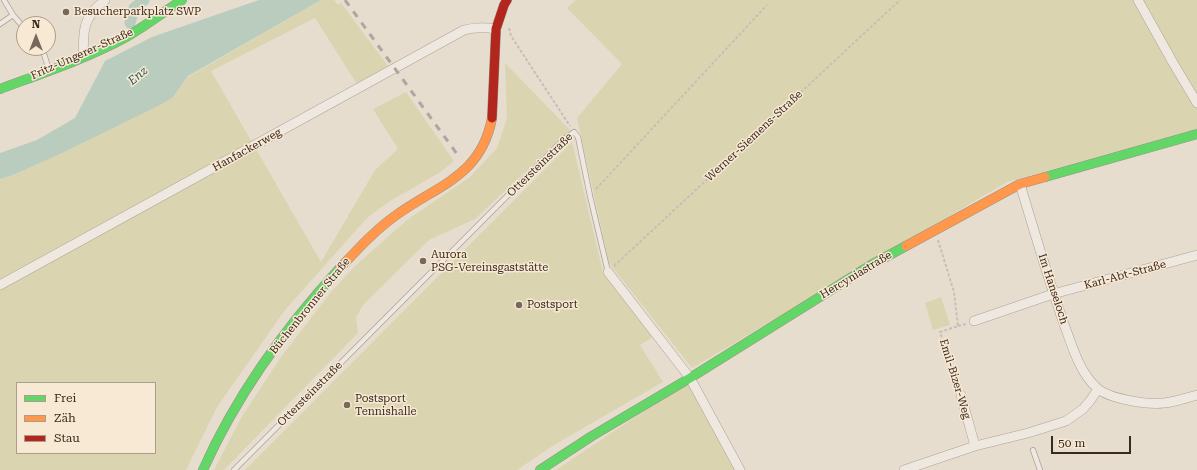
<!DOCTYPE html>
<meta charset="utf-8">
<style>
body{margin:0}
#map{position:relative;width:1197px;height:470px;overflow:hidden;background:#e6ddce;font-family:"Roboto Serif",serif}
canvas{display:block}
.legend{position:absolute;left:16px;top:382px;width:140px;height:72px;box-sizing:border-box;background:#f7e9d4;border:1px solid #ac9c8b;margin:0;padding:5px 7px;list-style:none;font-size:12px;color:#3c291e}
.legend li{display:flex;align-items:center;gap:8px;height:20px}
.legend b{width:20px;border:1px solid #ac9c8b}
.north{position:absolute;left:16px;top:16px;width:40px;height:40px;box-sizing:border-box;background:#f7e9d4;border:1px solid #ac9c8b;border-radius:50%;rotate:0deg;font-size:11px;font-weight:700;line-height:16px;text-align:center;color:#3c291e}
.north::after{content:'';display:block;margin:auto;width:14px;height:18px;background:#78685c;clip-path:polygon(50% 0,100% 100%,50% 72%,0 100%)}
.scale{position:absolute;left:1051px;top:436px;width:80px;height:18px;box-sizing:border-box;border:2px solid #3c291e;border-top:0;padding-left:5px;font-size:12px;line-height:14px;white-space:nowrap;color:#3c291e;-webkit-text-stroke:3px #f7e9d4;paint-order:stroke}
</style>
<div id="map">
<canvas width="1197" height="470"></canvas>
<ul class="legend">
<li><b style="height:5px;background:#63d668"></b>Frei</li>
<li><b style="height:5px;background:#ff974d"></b>Zäh</li>
<li><b style="height:5px;background:#b3261e"></b>Stau</li>
</ul>
<div class="north">N</div>
<div class="scale">50 m</div>
</div>
<script>
const c = document.querySelector('canvas').getContext('2d');
c.lineJoin = 'round';
function paint(path, color) { c.fillStyle = color; c.fill(path, 'evenodd'); }
function stroke(path, color, width, dash) { c.strokeStyle = color; c.lineWidth = width; c.lineCap = dash ? 'butt' : 'round'; c.setLineDash(dash || []); c.stroke(path); }
function label(font, color, halo, rows, align = 'center') {
  c.font = font + ' "Roboto Serif",serif'; c.lineWidth = 3; c.setLineDash([]); c.textBaseline = 'middle'; c.strokeStyle = halo; c.fillStyle = color; for (const [text, x, y, turn = 0] of rows) {
    c.save(); c.translate(x, y); c.rotate((+turn || 0) * Math.PI / 180); c.textAlign = isNaN(turn) ? turn : align; if (halo) c.strokeText(text, 0, 0); c.fillText(text, 0, 0); c.restore();
  }
}
paint(new Path2D(`
 M321,0H334L338,5L341,3L388,66L357,84L315,18L211,71L321,262L375,170L398,149L373,109L406,92L454,161L439,173L390,201L367,218L285,310L217,407L186,470H0V179L13,175L60,154L173,97L188,77ZM17,383H155V453H17Z
 M576,0H1197V129L1007,182L692,368L609,263L577,118L622,64L567,8Z
 M505,63L570,130L475,219L429,240L364,304L356,317L358,333L224,470H214L241,418L281,357L331,292L355,266L407,220L470,177L497,148L507,118Z
 M572,142L603,272L653,337L640,345L663,382L554,445L517,470H245Z
 M941,297L950,325L933,330L925,303Z
 M689,381L736,470H556Z`), '#dad5b0');
paint(new Path2D(`
 M259,0H321L188,76L173,97L160,105L60,154L13,175L0,179V153L37,140L75,118L105,61L152,37Z`), '#b9ccbe');
stroke(new Path2D(`
 M130,23L134,8L144,0`), '#b9ccbe', 11);
const lane = new Path2D(`
 M4,0L13,15L24,28
 M0,24L13,15
 M39,48L44,54L49,70
 M1033,450L1040,470
 M234,470L564,139L574,132L578,137L590,196L608,272`);
const street = new Path2D(`
 M1138,0L1172,61L1197,103
 M83,56C84,43 82,27 90,16C93,9 100,5 105,0
 M1020,184C1034,231 1048,278 1064,324C1072,345 1079,372 1097,388C1109,399 1148,405 1164,403C1175,402 1186,398 1197,395
 M608,272L690,378L740,470
 M0,285L464,30C475,27 485,27 496,29
 M974,321L1053,294L1197,255
 M961,395L975,446
 M904,470L975,446L1028,433L1066,421L1083,409L1090,401L1098,389`);
const fast = new Path2D(`
 M0,89C43,73 88,58 128,36C147,25 164,12 182,0
 M1045,177L1197,134
 M203,470C236,396 285,328 340,268
 M540,470L592,436L690,378L871,265L906,246`);
const slow = new Path2D(`
 M906,246L1020,184L1045,177
 M340,268C357,250 374,231 395,216C437,185 481,177 492,118`);
const jam = new Path2D(`
 M492,118L496,29L504,5L507,0`);
stroke(lane, '#aca297', 6);
stroke(street, '#aca297', 10);
stroke(fast, '#9b9186', 10);
stroke(slow, '#9b9186', 10);
stroke(jam, '#9b9186', 10);
stroke(new Path2D(`
 M509,28L511,36L570,126
 M596,189L767,5
 M938,240L954,292L958,326L940,332L958,386
 M614,266L900,0
 M958,326L966,324`), '#c7bfb7', 2, [3, 2]);
stroke(lane, '#eee8e0', 4.5);
stroke(street, '#eee8e0', 9);
stroke(fast, '#63d668', 9);
stroke(slow, '#ff974d', 9);
stroke(jam, '#b3261e', 9);
stroke(new Path2D(`
 M345,0L460,158`), '#aea7a1', 3, [7, 7]);
for (const [x, y, r, color] of [
 [66,12,4,"#78685c"],
 [423,261,4,"#78685c"],
 [519,305,4,"#78685c"],
 [347,405,4,"#78685c"]
]) { const dot = new Path2D(); dot.arc(x, y, r, 0, 2 * Math.PI); c.fillStyle = color; c.fill(dot); stroke(dot, '#f7e9d4', 1.5); }
label('11px', '#3c291e', '#f7e9d4', [
 ["Besucherparkplatz SWP",74,12],
 ["Aurora",431,255],
 ["PSG-Vereinsgaststätte",431,268],
 ["Postsport",527,305],
 ["Postsport",355,399],
 ["Tennishalle",355,412]
], 'left');
label('11px', '#3c291e', '#f7e9d4', [
 ["Fritz-Ungerer-Straße",82,54,-24],
 ["Werner-Siemens-Straße",754,136,-43],
 ["Hanfackerweg",247,150,-29],
 ["Ottersteinstraße",540,165,-44],
 ["Hercyniastraße",856,275,-31],
 ["Karl-Abt-Straße",1125,275,-15],
 ["Im Hanseloch",1053,289,72],
 ["Büchenbronner Straße",310,306,-51],
 ["Emil-Bizer-Weg",955,379,73],
 ["Ottersteinstraße",310,394,-45]
]);
label('italic 12px', '#2d5c53', '#f7e9d4', [
 ["Enz",138,76,-40]
]);
</script>
